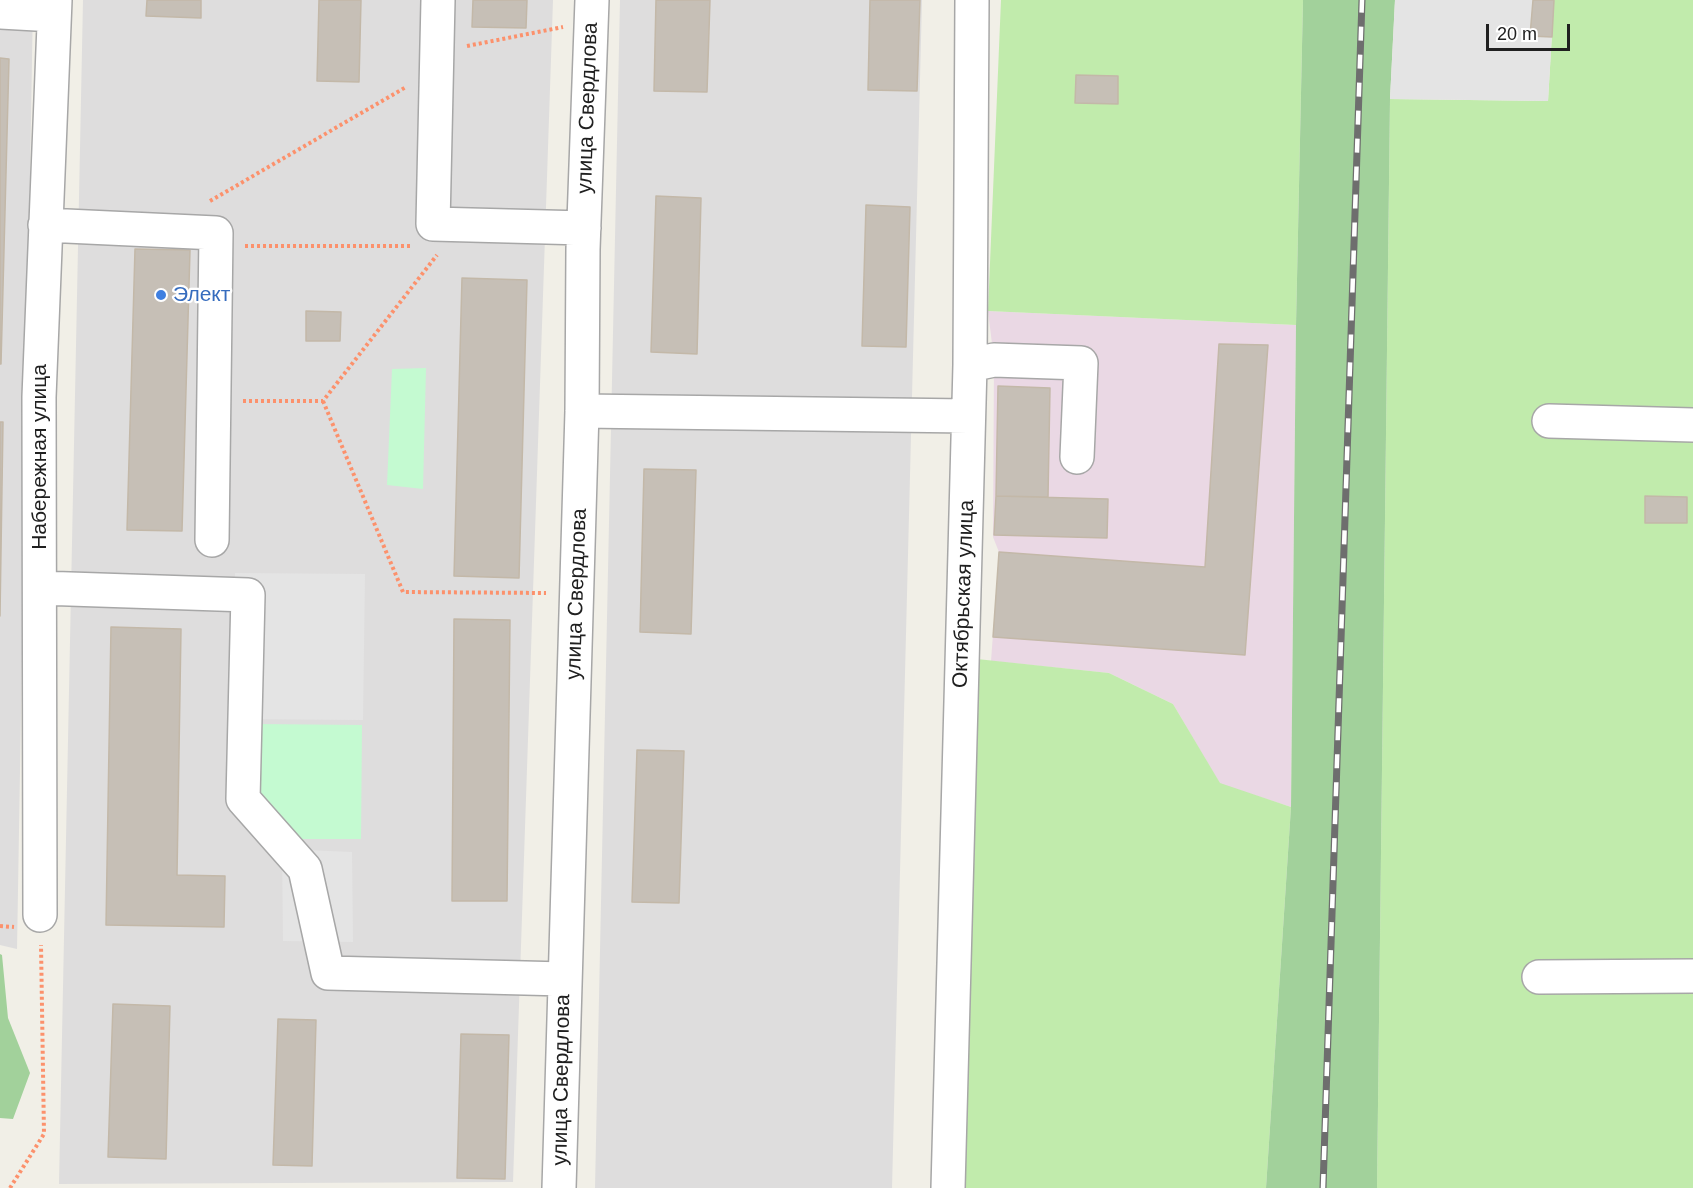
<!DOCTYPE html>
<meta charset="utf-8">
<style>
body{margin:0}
#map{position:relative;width:1693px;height:1188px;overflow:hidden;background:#f1efe7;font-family:Arial,sans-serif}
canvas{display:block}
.scale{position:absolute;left:1486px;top:24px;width:84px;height:27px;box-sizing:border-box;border:3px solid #202020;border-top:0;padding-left:8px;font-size:18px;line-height:21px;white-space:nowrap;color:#202020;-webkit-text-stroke:4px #fff;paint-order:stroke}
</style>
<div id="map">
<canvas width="1693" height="1188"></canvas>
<div class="scale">20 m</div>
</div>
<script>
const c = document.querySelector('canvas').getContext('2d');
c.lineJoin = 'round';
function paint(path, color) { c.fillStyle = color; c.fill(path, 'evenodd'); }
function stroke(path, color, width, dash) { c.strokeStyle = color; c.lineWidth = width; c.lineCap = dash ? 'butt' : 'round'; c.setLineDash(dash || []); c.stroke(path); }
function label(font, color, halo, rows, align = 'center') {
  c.font = font + ' Arial,sans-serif'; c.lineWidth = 4.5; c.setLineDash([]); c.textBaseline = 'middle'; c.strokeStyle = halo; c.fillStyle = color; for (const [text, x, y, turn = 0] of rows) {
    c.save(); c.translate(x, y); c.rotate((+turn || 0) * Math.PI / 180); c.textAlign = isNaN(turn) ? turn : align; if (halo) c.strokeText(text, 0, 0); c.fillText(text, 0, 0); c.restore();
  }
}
paint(new Path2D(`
 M0,0H33L17,949L0,945Z
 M83,0H553L513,1182L59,1184Z
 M620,0H922L892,1188H595Z`), '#dedddd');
paint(new Path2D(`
 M988,311L1296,325L1291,807L1220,784L1173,704L1109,673L991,661L999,552L993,537L994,360Z`), '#ead8e4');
paint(new Path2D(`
 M1001,0H1303L1296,325L988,311Z
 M1554,0H1693V1188H1377L1390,99L1548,101Z
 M977,659L1109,673L1173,704L1220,783L1291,807L1266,1188H964Z`), '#c1ebac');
paint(new Path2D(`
 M1303,0H1395L1390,99L1377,1188H1266L1291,807L1296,325Z
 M0,954L2,955L8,1018L30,1073L13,1119L0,1118Z`), '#a2d19b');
paint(new Path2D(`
 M426,368L423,489L387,485L392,369Z
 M255,724L362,725L361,839H291L255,799Z`), '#c4fad1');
paint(new Path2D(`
 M1395,0H1554L1548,101L1390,99Z
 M235,573L365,574L363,720L234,719Z
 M282,849L352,852L353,942L283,941Z`), '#e4e4e4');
const building = new Path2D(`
 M147,0H201V18L146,16Z
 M319,0H361L359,82L317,81Z
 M473,0H527L526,28L472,27Z
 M656,0H710L707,92L654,91Z
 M870,0H920L917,91L868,90Z
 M1533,0H1554L1552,37L1530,36Z
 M0,58L9,59L1,364H0Z
 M1076,75L1118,76V104L1075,103Z
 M656,196L701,198L697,354L651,352Z
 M866,205L910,207L906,347L862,346Z
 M135,249L190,250L182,531L127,530Z
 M462,278L527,280L519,578L454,576Z
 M306,311L341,312L340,341H306Z
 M1219,344L1268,345L1245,655L993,637L999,552L1205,567Z
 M998,386L1050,388L1048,497L996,496Z
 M0,422H3L0,616Z
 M644,469L696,470L691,634L640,632Z
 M996,496L1108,499L1107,538L994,535Z
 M1645,496L1687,497V523H1645Z
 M454,619L510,620L507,901H452Z
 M111,627L181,629L177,875L225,876L224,927L106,925Z
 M637,750L684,751L679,903L632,902Z
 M113,1004L170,1006L166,1159L108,1157Z
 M278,1019L316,1020L312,1166L273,1165Z
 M461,1034L509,1035L505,1179L457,1178Z`);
paint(building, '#c6bfb6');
stroke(building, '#c3b8a8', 1.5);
const minor = new Path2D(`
 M438,0L433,224L584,228
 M0,12L54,15
 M45,225L216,233L212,540
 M970,365L994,360L1081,363L1077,457
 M582,411L968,416
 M1549,421L1693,425
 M40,588L248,595L243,799L305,869L328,973L564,979
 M40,915L39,397L55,0
 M1539,977L1693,976
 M559,1188L582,411L583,249L592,0
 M948,1188L970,365L972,0`);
stroke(minor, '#a7a7a7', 36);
stroke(new Path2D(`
 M467,46L563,27
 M210,201L406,87
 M245,246H411
 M243,401H323L437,255
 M323,401L403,592L546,593
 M0,926L14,927
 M10,1188L44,1134L41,945`), '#fc916c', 4, [3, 3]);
stroke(minor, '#fff', 33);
const rail = new Path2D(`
 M1323,1188L1362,0`);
stroke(rail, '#6e6e6e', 7);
stroke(rail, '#fff', 4.5, [14]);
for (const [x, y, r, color] of [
 [161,295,6,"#3f7fe0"]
]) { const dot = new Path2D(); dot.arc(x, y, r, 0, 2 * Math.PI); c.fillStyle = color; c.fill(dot); stroke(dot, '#fff', 2); }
label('21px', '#202020', '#fff', [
 ["улица Свердлова",588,108,-88],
 ["Набережная улица",40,457,-90],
 ["улица Свердлова",577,594,-88],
 ["Октябрьская улица",964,594,-88],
 ["улица Свердлова",562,1080,-89]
]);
label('21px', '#366cbe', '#fff', [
 ["Элект",173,295]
], 'left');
</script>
